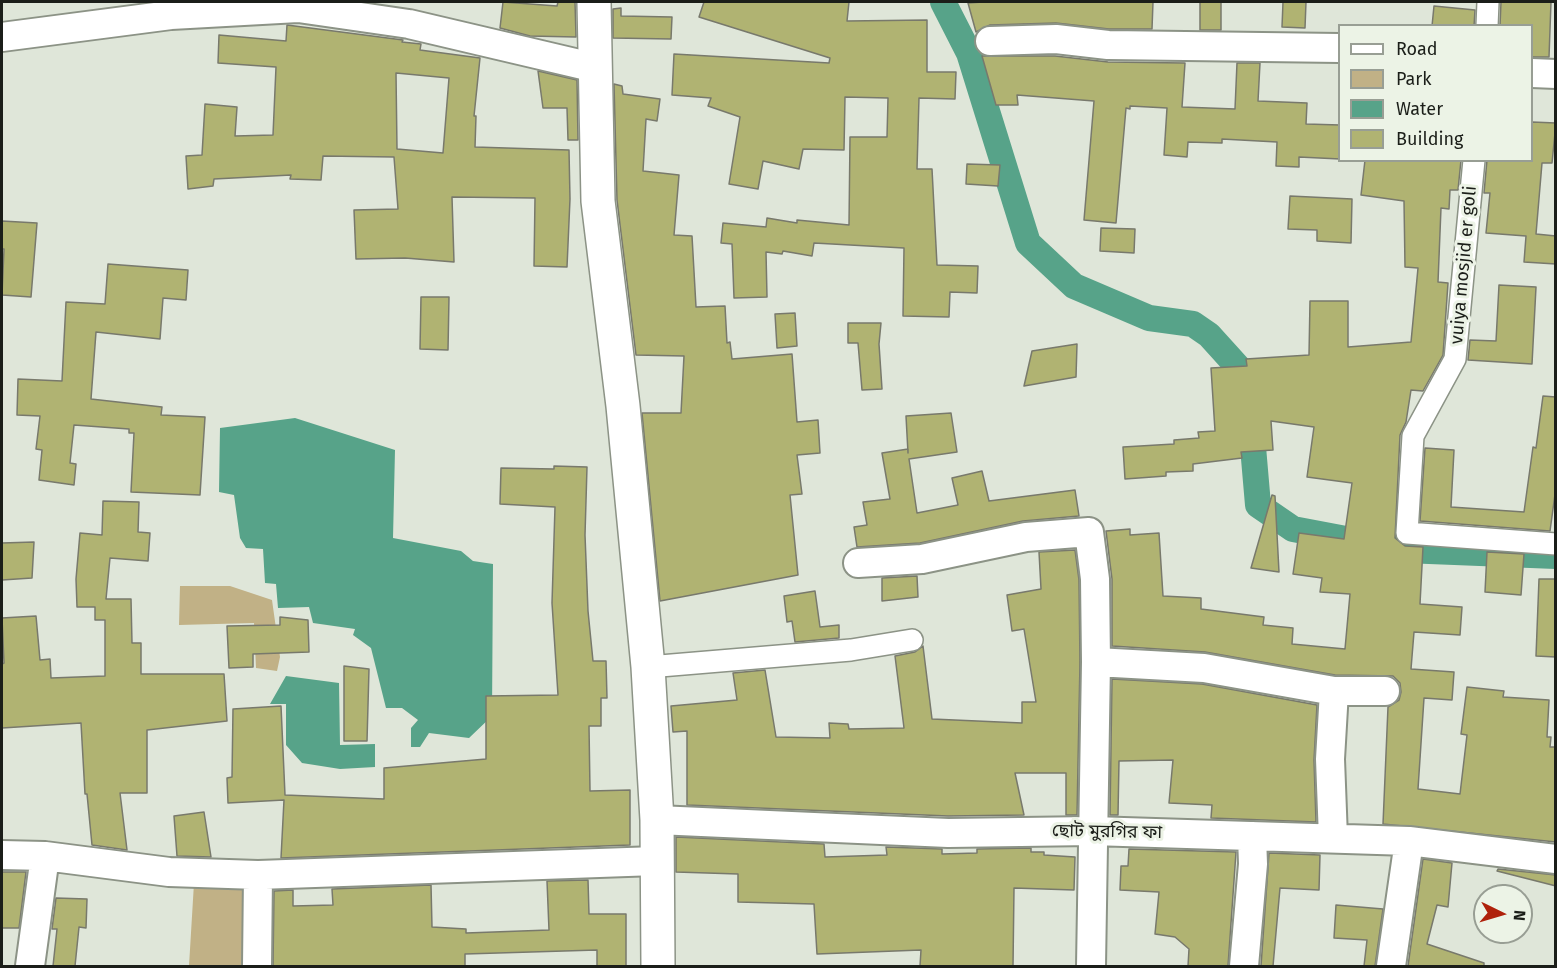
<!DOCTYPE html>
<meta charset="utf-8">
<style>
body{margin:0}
#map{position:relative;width:1557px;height:968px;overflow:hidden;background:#dfe6d9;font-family:"Fira Sans",sans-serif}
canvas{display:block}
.frame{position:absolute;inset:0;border:3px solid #1b1e19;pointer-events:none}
.legend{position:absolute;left:1338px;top:24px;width:195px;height:138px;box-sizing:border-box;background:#ecf3e6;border:2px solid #989e94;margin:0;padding:8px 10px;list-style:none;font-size:18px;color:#1b1e19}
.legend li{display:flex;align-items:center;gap:12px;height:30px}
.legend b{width:30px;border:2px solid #989e94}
.north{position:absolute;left:1473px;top:884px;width:60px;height:60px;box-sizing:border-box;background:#ecf3e6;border:2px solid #989e94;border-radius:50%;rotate:95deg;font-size:16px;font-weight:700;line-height:24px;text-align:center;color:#1b1e19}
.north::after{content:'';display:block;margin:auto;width:21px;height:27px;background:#af210b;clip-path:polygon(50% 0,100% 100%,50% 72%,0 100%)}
</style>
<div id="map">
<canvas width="1557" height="968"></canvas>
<div class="frame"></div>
<ul class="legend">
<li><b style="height:8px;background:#fff"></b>Road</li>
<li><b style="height:16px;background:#c1b186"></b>Park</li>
<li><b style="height:16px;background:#57a389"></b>Water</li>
<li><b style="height:16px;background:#b0b372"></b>Building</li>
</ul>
<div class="north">N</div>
</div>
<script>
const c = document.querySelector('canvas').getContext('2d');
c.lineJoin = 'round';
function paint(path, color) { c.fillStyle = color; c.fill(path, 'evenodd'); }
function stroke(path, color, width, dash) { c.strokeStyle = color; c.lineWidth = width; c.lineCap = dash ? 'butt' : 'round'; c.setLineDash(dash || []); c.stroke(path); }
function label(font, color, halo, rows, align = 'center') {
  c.font = font + ' "Fira Sans","Noto Sans Bengali",sans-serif'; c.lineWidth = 6; c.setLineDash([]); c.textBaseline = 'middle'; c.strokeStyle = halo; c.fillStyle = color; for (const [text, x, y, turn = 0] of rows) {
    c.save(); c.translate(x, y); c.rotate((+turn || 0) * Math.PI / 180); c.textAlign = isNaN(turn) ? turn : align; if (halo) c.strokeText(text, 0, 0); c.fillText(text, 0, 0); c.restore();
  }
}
paint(new Path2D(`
 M180,586H230L272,600L280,657L277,671L256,668L254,623L179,625Z
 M194,883L252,885V966H189Z`), '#c1b186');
paint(new Path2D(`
 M295,418L395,450L393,538L461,551L473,561L493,564L492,716L469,738L429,733L420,747H411V728L418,720L402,708H386L371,648L353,635L355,629L313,623L309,607L278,608L276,584L265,583L263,549L246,548L240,538L234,495L219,492L220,428Z
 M286,676L339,683L340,745L375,744V767L340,769L302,763L286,745V704H270Z`), '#57a389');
stroke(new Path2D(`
 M943,2L969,53L1028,243L1074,286L1149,318L1193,324L1209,335L1247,377L1258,505L1293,529L1404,550L1556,556`), '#57a389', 26);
const building = new Path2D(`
 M503,2L557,6L558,2H575L576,37L530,36L500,28Z
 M704,2H849L847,21L927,20V72H956L955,99L919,98L917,169H932L937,265L978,266L977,293L950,292L949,317L903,316L904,248L814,243L812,256L783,251L782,254L766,252L767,297L734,298L732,244L721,243L723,223L766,227L767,218L797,223V220L849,225L850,137H887L888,98L845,97L844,150L803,149L799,169L763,161L758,189L729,184L740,117L708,106L711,98L672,95L674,54L829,63L830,58L699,17Z
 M983,2H1153L1152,29H1109L1056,23L990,25L976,32L968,3Z
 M1200,2H1221V30H1200Z
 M1283,2H1306L1305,28L1282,27Z
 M1501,2H1551L1549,57H1532V26H1500Z
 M1434,6L1475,10L1474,26H1432Z
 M621,8V16L672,17L671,39L613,38V9Z
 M287,25L403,40L402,42L421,44L420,50L480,58L474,116H476L475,147L569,150L570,199L567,267L534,266L535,198L452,197L454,262L405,258L356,259L354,210L398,209L394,157L323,156L321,180L290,179L291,175L214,179L213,186L188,189L186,156L202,155L205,104L237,107L235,136L273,135L276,67L218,63L219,35L286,41ZM396,73L449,78L443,153L397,149Z
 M982,56H1055L1108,62L1185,63L1182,107L1235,109L1237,63H1260L1258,101L1307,103L1306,124L1340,125V159L1299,157V167L1276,166L1277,142L1222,139V143L1188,142L1187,157L1164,155L1167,108L1130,106V109L1126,108L1116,223L1084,220L1094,101L1017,95L1018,105H996Z
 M538,71L577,80L578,140H568L567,108H543Z
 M614,84L622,86L623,94L660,99L657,121L646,119L643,171L679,175L674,235L692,236L696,307L725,306L727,343L730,342L732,359L792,354L797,422L818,420L820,453L797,455L802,494L790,495L798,575L660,601L642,413H681L684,356L636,355L617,200Z
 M1532,122L1556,123L1552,163H1542L1536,234L1556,236V264L1524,262L1526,236L1486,233L1490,193H1484L1487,160H1532Z
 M1365,160H1461L1458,190H1450L1449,209L1441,208L1438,282L1448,283L1443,355L1423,391L1411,390L1406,422L1400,435L1395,538L1405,546L1423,547L1420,604L1462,607L1460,635L1414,632L1411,669L1454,672L1452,700L1424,698L1418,789L1460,794L1467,735L1461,734L1467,687L1504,691L1503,697L1549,700L1547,737H1551L1550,747H1556V842L1383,824L1388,707L1399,700L1401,692L1400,683L1393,676L1335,675L1205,652L1112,646V579L1106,531L1130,529V535L1159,533L1163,596L1201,598V609L1264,617L1263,625L1293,628L1292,644L1345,649L1350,594L1320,592L1322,578L1293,574L1299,533L1344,539L1352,483L1307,477L1314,427L1271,421L1273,450L1241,452L1242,458L1193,464V471L1166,472V476L1125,479L1123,447L1174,444V440L1199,438L1198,432L1215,431L1211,368L1247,366L1246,359L1309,355L1310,301H1348V347L1411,342L1418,268L1405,267L1404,201L1361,195Z
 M967,164L1000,165L998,186L966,184Z
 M1290,196L1352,199L1351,243L1317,241V230L1288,229Z
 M2,221L37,223L31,297L2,295L4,249H2Z
 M1101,228L1135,229L1134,253L1100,251Z
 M108,264L188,270L186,300L163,298L160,339L96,332L91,399L162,407L161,415L205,417L200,495L131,492L134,433H129V429L74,425L70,463L76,464L74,485L39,480L42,450L36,449L40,416L17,415L18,379L62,381L66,302L105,304Z
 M1499,285L1536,287L1532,364L1468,360L1470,340L1496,341Z
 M421,297H449L448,350L420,349Z
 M795,313L797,346L777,348L775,314Z
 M848,323H881L879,344L882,389L862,390L858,343H848Z
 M1077,344L1076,377L1024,386L1032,351Z
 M1543,396L1556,397V487L1550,531L1420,521L1425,448L1454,450L1451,507L1524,512L1533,447L1536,448Z
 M951,413L957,452L909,459L917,513L958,505L952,478L982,471L989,501L1075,490L1079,516L1023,521L920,543L857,547L854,527L867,525L863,502L890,499L882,453L908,449V453L906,416Z
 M554,466L587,467L585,535L588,611L593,661H606L607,698H601V726H589L590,791L630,790V845L281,858L284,800L228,803L227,778L232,777L233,709L281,706L285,795L384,799V768L486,759V696L558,695L552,603L555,507L500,504L501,468L554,469Z
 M1272,495L1275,496L1279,572L1251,568Z
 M103,501L139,502L138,532L150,533L148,561L110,558L106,599H131L132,643H141V674H224L227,721L147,730V793H120L127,850L92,845L87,794H85L81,723L2,728V664L4,663L2,618L36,616L40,660L50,659L51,678L105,676V620H95V607H77L76,579L80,533L102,535Z
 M34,542L32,578L2,580V543Z
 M1075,550L1079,580L1080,662L1077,815H1066V773H1015L1024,815L948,816L687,805V731L673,732L671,706L737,700L733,673L765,670L776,737L830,738L829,723L848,724L849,729L904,728L895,656L915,652L923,646L932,719L1022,723V702H1036L1024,629L1012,631L1007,595L1041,589L1039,552Z
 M1487,552L1524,554L1521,595L1485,592Z
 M917,576L918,597L882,601V578Z
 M1539,579H1556V657L1536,656Z
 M815,591L820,627L839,625V638L795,642L792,621L787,622L784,596Z
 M280,617L308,620L309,652L253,654V667L229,668L227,626L280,625Z
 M344,666L369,669L367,741H344Z
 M1112,679L1202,684L1317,705L1314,760L1316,822L1211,818L1212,805L1169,803L1173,760L1119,761L1118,815H1110Z
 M204,812L211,857L177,856L174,816Z
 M676,837L824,844L825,857L887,855L886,847L942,849V854L977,853V849L1031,848V852H1044V855L1075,857L1074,890L1014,888L1013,966H920L921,950L817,954L814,904L738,902V874L676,872Z
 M1129,849L1236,852L1228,966H1188L1189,949L1175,937L1155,934L1159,892L1120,890L1121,866H1128Z
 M1269,853L1320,855L1319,890L1280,888L1273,966H1261Z
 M1423,859L1452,863L1448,907L1437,905L1427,944L1484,963V966H1408Z
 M1498,869L1556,875V886L1497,871Z
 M2,872H26L19,928H2Z
 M588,880L589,914H626V966H597V950L465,954V966H273L274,891L293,890V906L333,905L332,889L431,885L432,927L466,929V933L549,930L547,881Z
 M56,898L87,899L86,928L79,927L75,966H53L57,929H52Z
 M1336,905L1383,909L1375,966H1364L1367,940L1334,938Z`);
paint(building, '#b0b372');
stroke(building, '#78796c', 1.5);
const pedestrian = new Path2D(`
 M1487,26L1488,2
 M1474,160L1455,359L1413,436L1407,533L1556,544
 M648,667L851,650L912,640`);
const minor = new Path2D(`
 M2,37L171,15L298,8L409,24L596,68
 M990,41L1056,39L1108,45L1340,48
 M1532,73L1556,74
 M858,563L922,559L1026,537L1089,532L1095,579L1096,662L1091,966
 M1096,662L1204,668L1334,691H1385
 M657,820L948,833L1092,831L1409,841L1556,859
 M1333,838L1330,759L1334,691
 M2,855L45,856L169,872L258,875L656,861
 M30,966L45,856
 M257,966L258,875
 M1244,966L1253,864L1252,836
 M1391,966L1409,841`);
const tertiary = new Path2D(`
 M594,2L598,201L623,406L648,667L657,820L658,966`);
stroke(pedestrian, '#8c9386', 24);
stroke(minor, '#8c9386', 32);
stroke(tertiary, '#8c9386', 36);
stroke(pedestrian, '#fff', 21);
stroke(minor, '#fff', 28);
stroke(tertiary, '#fff', 33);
label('18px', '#1b1e19', '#ecf3e6', [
 ["vuiya mosjid er goli",1464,265,-85],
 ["ছোট মুরগির ফা",1107,832,1]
]);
</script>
